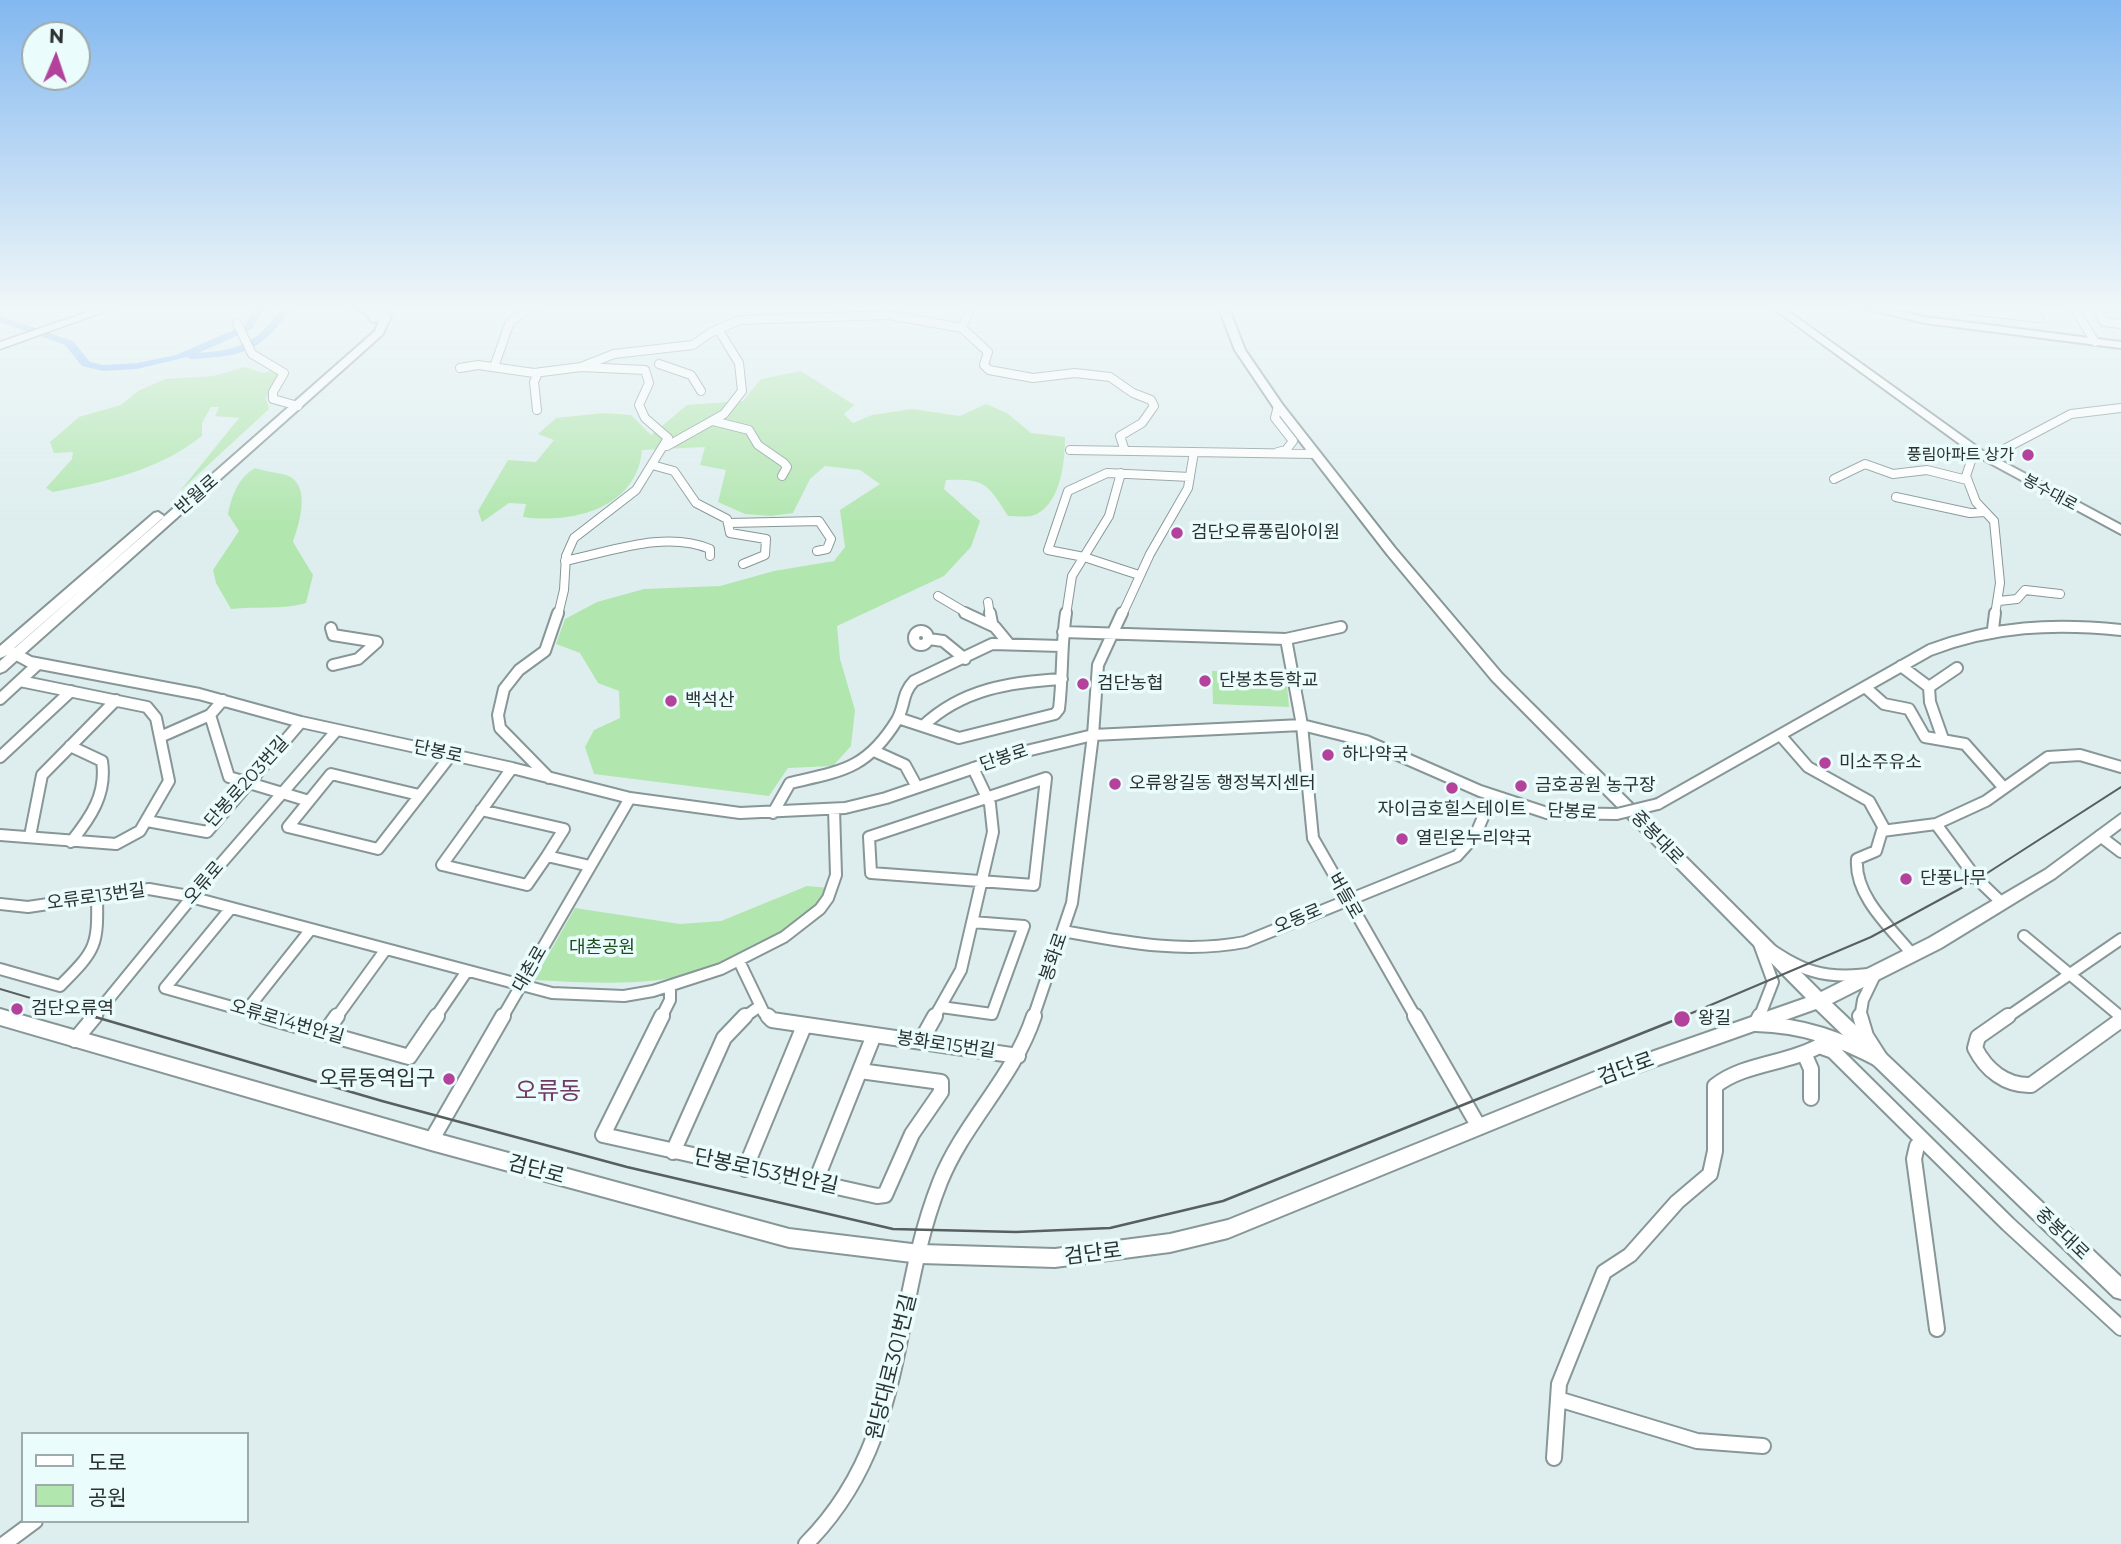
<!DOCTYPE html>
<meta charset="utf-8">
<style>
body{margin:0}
#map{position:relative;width:2121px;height:1544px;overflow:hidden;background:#deeeef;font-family:Montserrat,"Noto Sans KR",sans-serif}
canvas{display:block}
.legend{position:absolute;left:21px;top:1432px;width:228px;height:91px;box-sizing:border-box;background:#ebfcfc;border:2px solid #9fabab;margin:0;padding:9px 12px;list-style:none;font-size:21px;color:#2c3232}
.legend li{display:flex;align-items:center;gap:14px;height:35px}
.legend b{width:35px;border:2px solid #9fabab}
.north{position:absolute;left:21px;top:21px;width:70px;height:70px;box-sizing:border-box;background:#ebfcfc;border:2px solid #9fabab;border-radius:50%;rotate:2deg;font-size:19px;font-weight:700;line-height:28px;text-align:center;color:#2c3232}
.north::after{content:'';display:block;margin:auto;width:24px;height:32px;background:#b4419b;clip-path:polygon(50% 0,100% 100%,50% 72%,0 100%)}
</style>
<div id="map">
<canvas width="2121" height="1544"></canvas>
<ul class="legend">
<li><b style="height:9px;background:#fff"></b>도로</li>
<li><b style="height:19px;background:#b2e6af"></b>공원</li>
</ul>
<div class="north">N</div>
</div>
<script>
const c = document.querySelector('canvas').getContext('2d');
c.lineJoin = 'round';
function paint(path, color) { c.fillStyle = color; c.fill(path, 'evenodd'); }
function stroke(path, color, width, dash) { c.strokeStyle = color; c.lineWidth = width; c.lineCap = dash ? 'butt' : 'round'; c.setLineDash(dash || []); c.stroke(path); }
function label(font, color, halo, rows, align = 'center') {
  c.font = font + ' Montserrat,"Noto Sans KR",sans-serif'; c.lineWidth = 7; c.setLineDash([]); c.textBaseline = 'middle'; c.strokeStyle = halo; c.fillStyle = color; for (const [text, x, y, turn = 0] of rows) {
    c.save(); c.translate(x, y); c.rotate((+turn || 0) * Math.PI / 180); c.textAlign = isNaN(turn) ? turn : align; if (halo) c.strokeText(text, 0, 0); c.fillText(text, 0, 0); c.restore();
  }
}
paint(new Path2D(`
 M245,367L264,373L275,368L280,372V377L266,398L269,409L180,491L239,418L215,416L219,407H211L202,423V436C159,470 106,482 53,492L46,488L72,459L73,452L54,453L50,442L79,417L121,405L138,391L165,379L213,376Z
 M801,371L854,405L844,414L853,423L872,415L912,409L960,416L986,404L1007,413L1031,433L1065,437C1065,462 1061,501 1037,514C1029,518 1017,516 1008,516C987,483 985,479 946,480L944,489L980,521L971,547L944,576L837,626L840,659L855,710L851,746L833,766L788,768L769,796L594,774L585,747L594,730L620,718L619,691L598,683L580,653L556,644L565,619L597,602L644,589L720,586L774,571L834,561L845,547L840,510L880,484L860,470L825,466L810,479L793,513L771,516L745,514L718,502L726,470L700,465L705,447L642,450C637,508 573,524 523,517L526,504L509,503L482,522L478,511L508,460L536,462L554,440L538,434L556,418L604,413L631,415L651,435L687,405L743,401L761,379Z
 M255,468C265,471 273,472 282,474C313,480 300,522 293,542L313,575L306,603C282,610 256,606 231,609L216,583L213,570L239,531L228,514C232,495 238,478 255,468Z
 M1212,671L1286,674L1289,707L1213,704Z
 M807,886L830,888C819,905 803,916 787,928C705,990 630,985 534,980L575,908L680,924L721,921Z`), '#b2e6af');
paint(new Path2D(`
 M256,306H266L252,329L198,353C242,350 258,342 283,306H293C261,352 245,356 191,359L187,357L137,369L103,371L82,366L65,345L0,322V316L73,341L90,362L103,365L137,363L176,355L245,325Z`), '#8dbffd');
const minorFar2 = new Path2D(`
 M971,306L962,328L988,352L984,365L989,370L1033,378L1075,373L1110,377L1133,393L1151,400L1154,406L1142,423L1120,436L1125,451
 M2073,306L2095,342
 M2121,309L2095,307L2104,322L2121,324
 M1968,310L2039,318L2035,314L1998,309V314
 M237,323L252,354L284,373L273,392V399L298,406
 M659,364L691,375L701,391
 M494,367L510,322L533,306
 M581,367L614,354L693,345L710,333L740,320L889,315L962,328
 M460,368L478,365L534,373L581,367L645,370L649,383L639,405L645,418L668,438L636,490L574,538L566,556L564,590L558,615
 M1278,406L1275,418L1293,441L1286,450L1278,452
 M537,410L534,382L538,373
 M713,421L749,430L758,445L784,463L787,467L782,476
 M667,446L724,414L742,391L739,363L718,329
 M1070,450L1314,454
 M1979,453L1973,455L1966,476L1976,502L1994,521L2000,583L1995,615
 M1993,455L2071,414L2121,408
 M652,465L674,471L696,503L727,519L730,533L766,539L765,555L743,564
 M1834,479L1865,464L1893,474L1927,470L1967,480
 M1896,497L1970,513L1985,512
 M729,523L819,521L831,539L827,549L817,551
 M565,561C610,552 665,530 710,549V556
 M1139,575L1084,557L1048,550L1068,491L1107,473L1190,477
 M938,596L970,615
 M1999,601L2017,599L2025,590L2060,594
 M988,602L990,615
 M1066,615L1072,576L1109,516L1121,473
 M1122,615L1150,554L1188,488L1194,452`);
const minorFar1 = new Path2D(`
 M965,613L995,627L1009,644
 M990,613L992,623
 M331,628L333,635L377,642L358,659L333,665
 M1993,629L1995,613
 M914 638a7 7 0 1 1 14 0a7 7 0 1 1-14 0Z
 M1063,632L1286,639L1341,627
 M929,639L943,641L965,659
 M1286,639L1302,725L1313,838L1416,1018
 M8,650L30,662L199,694L301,722L512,768L630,798L740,813L845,808L886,798L1018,753L1093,735L1302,725L1366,741L1480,791L1547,813
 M1901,666L1929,687
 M1865,687L1884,704L1909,709L1925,737L1965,744L2004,788
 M0,699L38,664
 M223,700L210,715L229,777L309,801
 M898,718L959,738L1055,714L1059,709C1063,676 1061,645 1066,613
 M923,726C962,689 1010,682 1062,679
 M1781,736L1808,767L1869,801L1885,830
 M160,737L210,715
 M1943,739L1930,702L1929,687L1957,668
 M70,746L102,761C107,794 91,817 71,842
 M874,751L905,765L917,787
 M0,757L71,691
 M512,768L442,865L527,885L547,856L590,866
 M549,778L500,728L498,715L504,689L519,670L545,651L558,613
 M1046,778L1034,885L871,873L869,837Z
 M419,795L331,774L288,827L378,849L451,755
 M1658,804L1930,650C1993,626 2054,623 2121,630
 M481,810L564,829L547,856
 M773,813L790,783C842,771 867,769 897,720C905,706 902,693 914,681L992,644L1061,646
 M147,821L207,832L301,722
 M1936,824L1976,878L2002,903
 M0,835L116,844L140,831L169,781L156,718L147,707L20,681
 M30,836L42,775L116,700
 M2100,836L2121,852
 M0,904L28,907L149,889L183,895L552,993L624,996L653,991L721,969L784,937L820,909L828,898L836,875L834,809
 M231,908L165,988L271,1018
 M1063,931C1124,942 1183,954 1245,942L1457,856L1475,836L1492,796
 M2024,936L2121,1017
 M1912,954C1891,928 1854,896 1857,859L1876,851L1882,831L1936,824L1986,801L2048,757L2080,755L2121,767
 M739,961L764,1013L770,1018
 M0,969L60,986C97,949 98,946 97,895
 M941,1007L992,1014L1024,926L972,922
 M246,1011L311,929
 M93,1018L192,897L337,730
 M336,1018L386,949
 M435,1018L467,971
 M502,1018L630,798
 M661,1018L670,1000V986
 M743,1018L760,1006
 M934,1018L961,970L993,832L990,804L973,768
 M1033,1018L1072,903L1093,735L1098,665L1122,613
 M1759,1018L1773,982L1758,941C1802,971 1822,981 1876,973L1863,1000L1860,1018
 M2006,1018L2121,939`);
const minor = new Path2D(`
 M264,1016L409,1057L437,1016
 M662,1016L603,1135L877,1196L885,1195L912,1134L941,1092V1082L860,1071
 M768,1016L772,1020L1018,1056
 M1415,1016L1479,1127
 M1760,1016L1756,1024C1804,1025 1840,1039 1882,1061L1866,1036L1860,1016
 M2008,1016L1978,1037L1975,1048C1986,1070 2006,1086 2031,1085L2121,1020
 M325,1033L337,1016
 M75,1040L95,1016
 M921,1041L935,1016
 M1804,1053L1811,1069V1098
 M1923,1140L1917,1146L1914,1159L1937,1329
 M431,1141L503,1016
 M673,1152L724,1038L745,1016
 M745,1169L804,1026
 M815,1183L874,1035
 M1558,1399L1697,1441L1763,1446
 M1554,1458L1559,1384L1604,1272L1630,1255L1677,1202L1710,1174L1715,1151V1086C1744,1063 1787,1064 1819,1046L1833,1051L2008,1224L2121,1328
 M4,1544L35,1521
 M806,1544C910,1440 890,1308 940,1182C964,1122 1013,1079 1034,1016`);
const major = new Path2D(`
 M351,306C367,305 377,303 391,316L383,334L5,671L0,673V661L375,331L379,321L372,322L367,314Z
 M1218,306H1228L1245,350L1282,404L1395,548L1502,674L1821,992L1929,938L2045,870L2121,814V828L2055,878L1941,948L1832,1003L2121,1277V1299L2114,1297L1816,1009L1599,1086L1228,1238L1170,1252L1055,1267L920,1263L789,1247L431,1150L0,1025V1009L431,1132L789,1229L920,1245L1055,1249L1170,1234L1228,1220L1597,1071L1806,998L1492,680L1387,554L1274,408L1235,350Z
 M1770,306H1781L1983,451L2121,525V534L1975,455Z
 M1854,306H1871L1925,317L2121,342V348L1925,323Z
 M158,512L164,516L162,519L5,656L0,658V646L154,513Z`);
const highway = new Path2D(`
 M105,306H120L0,349V342Z`);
stroke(minorFar2, '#879696', 10);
stroke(minorFar1, '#879696', 14);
stroke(minor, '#879696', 18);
stroke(major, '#879696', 4);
stroke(highway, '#879696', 3);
stroke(minorFar2, '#fff', 8);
stroke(minorFar1, '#fff', 10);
stroke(minor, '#fff', 14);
paint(major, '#fff');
paint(highway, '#fff');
stroke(new Path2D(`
 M0,989L98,1018
 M1680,1018L1871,937L1978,879L2121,787`), '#575f5f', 2);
stroke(new Path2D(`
 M92,1016L382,1101L627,1167L893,1229L1016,1232L1110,1228L1223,1201L1685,1016`), '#575f5f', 2.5);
const minorBridge = new Path2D(`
 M1547,813L1617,814L1658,804`);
stroke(minorBridge, '#879696', 14, []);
stroke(minorBridge, '#fff', 10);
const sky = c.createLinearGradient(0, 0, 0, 522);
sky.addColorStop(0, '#83b8f0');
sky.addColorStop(0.59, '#f0f7f8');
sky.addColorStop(1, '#f0f7f800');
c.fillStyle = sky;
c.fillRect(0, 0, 2121, 522);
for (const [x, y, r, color] of [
 [2028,455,7,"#b4419b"],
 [1177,533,7,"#b4419b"],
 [1205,681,7,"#b4419b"],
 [1083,684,7,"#b4419b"],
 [671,701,7,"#b4419b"],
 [1328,755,7,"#b4419b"],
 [1825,763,7,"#b4419b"],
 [1115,784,7,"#b4419b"],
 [1521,786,7,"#b4419b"],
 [1452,788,7,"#b4419b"],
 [1402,839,7,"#b4419b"],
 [1906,879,7,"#b4419b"],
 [17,1009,7,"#b4419b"],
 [1682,1019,9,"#b4419b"],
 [449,1079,7,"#b4419b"]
]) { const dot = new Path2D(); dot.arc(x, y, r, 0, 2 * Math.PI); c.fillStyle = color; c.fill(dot); stroke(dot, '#ebfcfc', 2.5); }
label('16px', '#2c3232', '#ebfcfc', [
 ["풍림아파트 상가",2014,455]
], 'right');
label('16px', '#2c3232', '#ebfcfc', [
 ["봉수대로",2050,493,28]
]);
label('18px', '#2c3232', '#ebfcfc', [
 ["반월로",197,495,-41],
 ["단봉로",438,752,12],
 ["단봉로",1004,758,-18],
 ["단봉로203번길",247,782,-48],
 ["단봉로",1572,812,3],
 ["중봉대로",1657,838,46],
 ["오류로",204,883,-49],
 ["버들로",1345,896,60],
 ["오류로13번길",96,897,-8],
 ["오동로",1298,919,-23],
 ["봉화로",1054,957,-71],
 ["대촌로",530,969,-60],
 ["오류로14번안길",287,1022,16],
 ["봉화로15번길",946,1045,8],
 ["중봉대로",2062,1234,44]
]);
label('18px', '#2c3232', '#ebfcfc', [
 ["검단오류풍림아이원",1191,533],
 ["단봉초등학교",1219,681],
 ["검단농협",1097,684],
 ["백석산",685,701],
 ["하나약국",1342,755],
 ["미소주유소",1839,763],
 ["오류왕길동 행정복지센터",1129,784],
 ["금호공원 농구장",1535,786],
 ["자이금호힐스테이트",1452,810,"center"],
 ["열린온누리약국",1416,839],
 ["단풍나무",1920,879],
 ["검단오류역",31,1009],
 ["왕길",1698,1019]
], 'left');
label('18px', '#1b4d1b', '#ebfcfc', [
 ["대촌공원",602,948]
]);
label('21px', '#2c3232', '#ebfcfc', [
 ["검단로",1626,1069,-20],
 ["검단로",536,1170,15],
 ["단봉로153번안길",766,1172,12],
 ["검단로",1093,1254,-7],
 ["원당대로301번길",892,1367,-76]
]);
label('21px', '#2c3232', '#ebfcfc', [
 ["오류동역입구",435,1079]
], 'right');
label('24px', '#723964', '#ebfcfc', [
 ["오류동",548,1092]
]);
</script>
